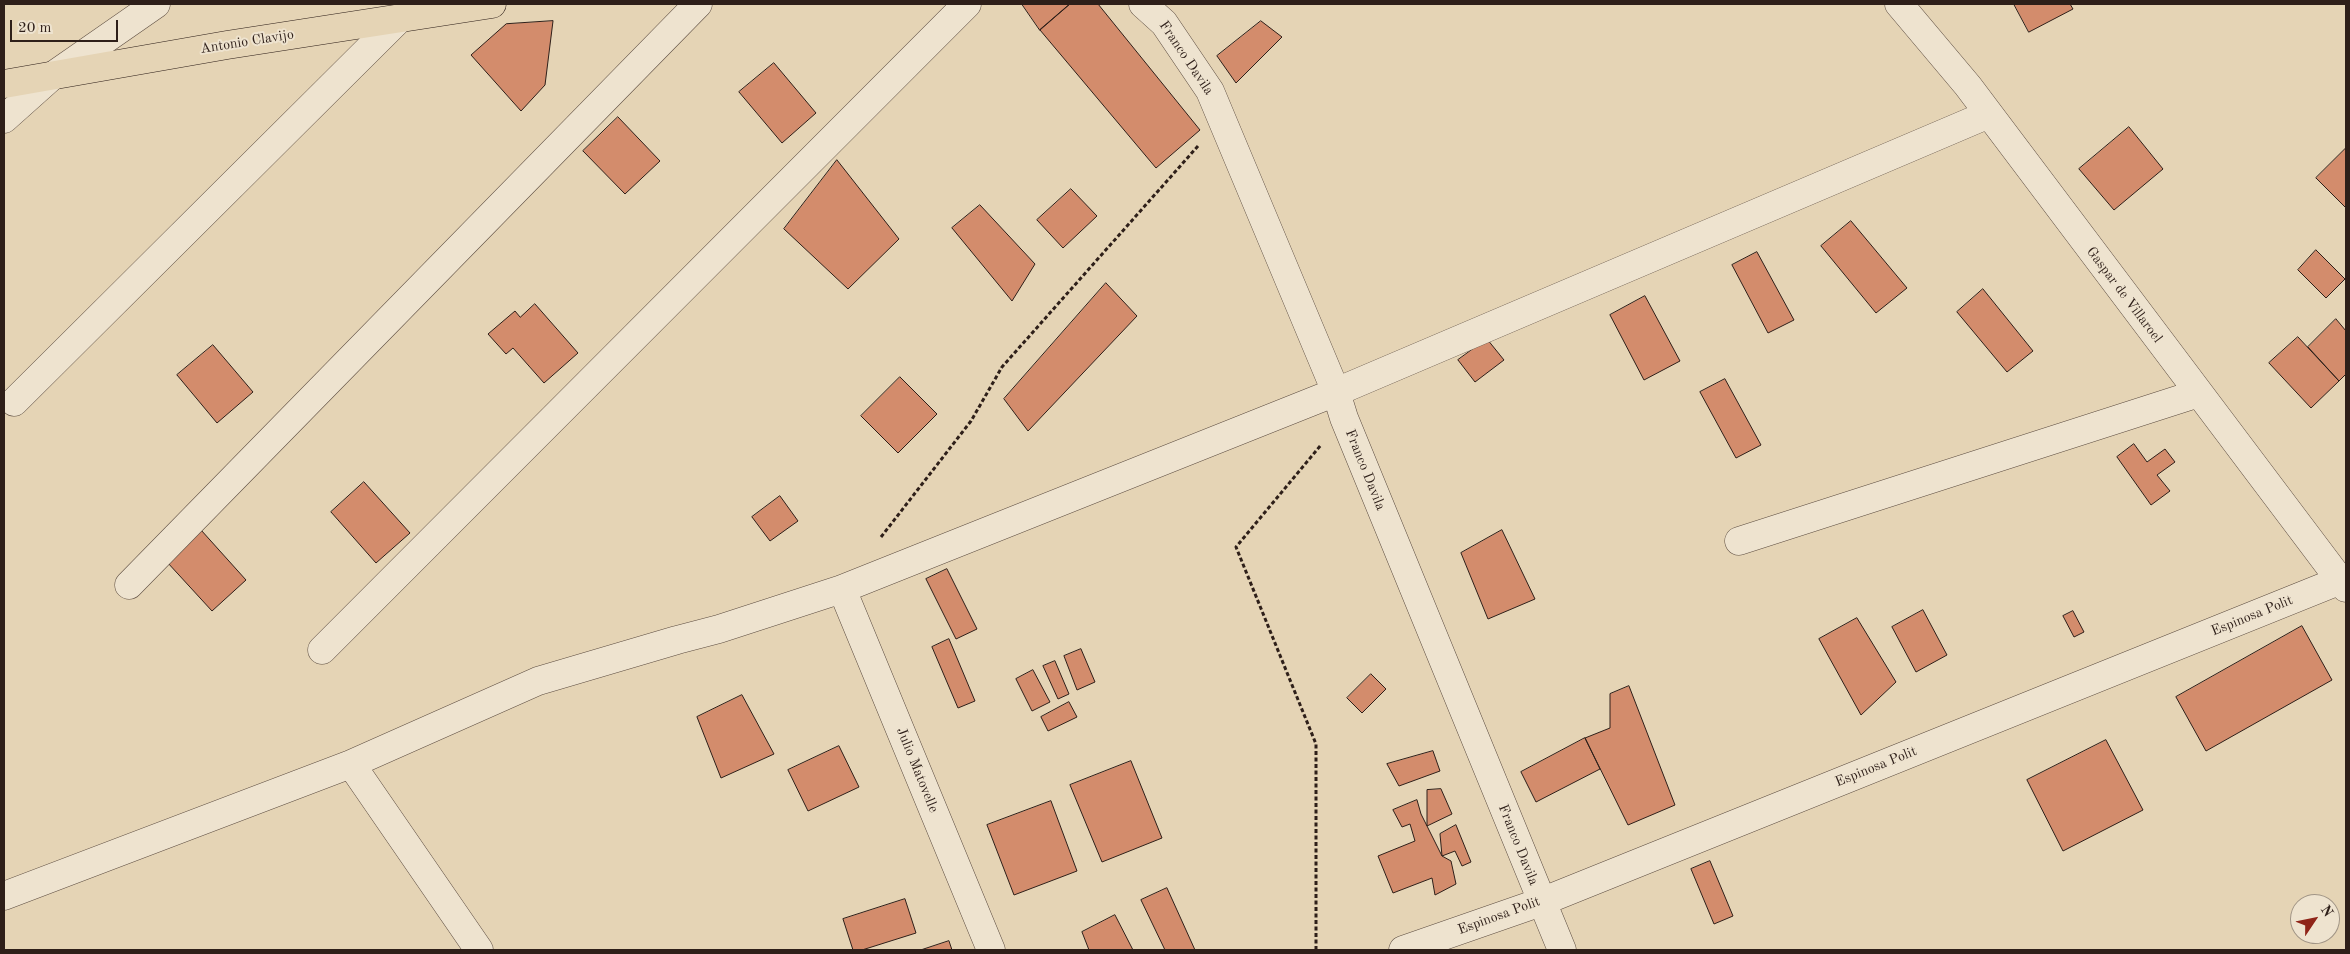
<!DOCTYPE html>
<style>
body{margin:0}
#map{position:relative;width:2350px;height:954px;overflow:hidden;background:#e5d4b5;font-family:"Old Standard TT",serif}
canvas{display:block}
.frame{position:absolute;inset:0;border:5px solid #2e1f19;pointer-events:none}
.north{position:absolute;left:2290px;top:894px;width:50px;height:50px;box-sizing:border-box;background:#eee3cf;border:1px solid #a19586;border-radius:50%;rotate:56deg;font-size:14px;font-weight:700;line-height:20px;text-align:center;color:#2e1f19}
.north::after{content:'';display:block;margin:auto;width:18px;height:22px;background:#8f2418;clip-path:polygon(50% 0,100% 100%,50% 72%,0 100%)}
.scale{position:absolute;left:10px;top:20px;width:108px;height:22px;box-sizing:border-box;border:2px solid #2e1f19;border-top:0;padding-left:6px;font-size:15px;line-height:18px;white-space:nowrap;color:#2e1f19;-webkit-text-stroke:4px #eee3cf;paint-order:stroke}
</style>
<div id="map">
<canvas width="2350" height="954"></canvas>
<div class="frame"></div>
<div class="north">N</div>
<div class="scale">20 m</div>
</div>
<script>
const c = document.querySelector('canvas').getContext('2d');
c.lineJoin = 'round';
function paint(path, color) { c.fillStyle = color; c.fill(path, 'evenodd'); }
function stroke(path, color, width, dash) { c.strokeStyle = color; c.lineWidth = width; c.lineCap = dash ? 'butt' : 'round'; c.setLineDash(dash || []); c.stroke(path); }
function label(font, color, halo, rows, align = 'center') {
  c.font = font + ' "Old Standard TT",serif'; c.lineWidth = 4; c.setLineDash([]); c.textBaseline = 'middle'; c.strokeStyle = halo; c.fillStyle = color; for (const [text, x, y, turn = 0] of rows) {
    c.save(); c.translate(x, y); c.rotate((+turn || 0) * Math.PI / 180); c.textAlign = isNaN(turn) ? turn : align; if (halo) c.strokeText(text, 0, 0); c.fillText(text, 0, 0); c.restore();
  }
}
const building = new Path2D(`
 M1022,4H1070L1040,30Z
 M1070,4H1098L1200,130L1156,168L1040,30Z
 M2014,4H2070L2073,9L2029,32Z
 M553,21L545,85L521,111L471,55L506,24Z
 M1261,21L1282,37L1236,83L1217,56Z
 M774,63L816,113L782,143L739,92Z
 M618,117L660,161L625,194L583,151Z
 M2129,127L2163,169L2114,210L2079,169Z
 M2346,148V208L2316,178Z
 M837,160L899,239L848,289L784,229Z
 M1071,189L1097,216L1063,248L1037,220Z
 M980,205L1035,264L1012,301L952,228Z
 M1851,221L1907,288L1876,313L1821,246Z
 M2316,250L2345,279L2326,298L2298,270Z
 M1757,252L1794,320L1768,333L1732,265Z
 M1106,283L1137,316L1028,431L1004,399Z
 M1983,289L2033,351L2007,372L1957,312Z
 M1645,296L1680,361L1644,380L1610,315Z
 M535,304L578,353L544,383L513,348L506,354L488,334L515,311L520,317Z
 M2336,319L2346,331V374L2339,381L2308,347Z
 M2298,337L2339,381L2311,408L2269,363Z
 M1487,339L1504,360L1475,382L1458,360Z
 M213,345L253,392L217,423L177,375Z
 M900,377L937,414L898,453L861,416Z
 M1725,379L1761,445L1736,458L1700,392Z
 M2134,444L2147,462L2165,449L2175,462L2157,475L2170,491L2151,505L2117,457Z
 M364,482L410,533L376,563L331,512Z
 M780,496L798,521L770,541L752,517Z
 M201,530L246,580L212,611L167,562Z
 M1502,530L1535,599L1488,619L1461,553Z
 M947,569L977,629L956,639L926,579Z
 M1923,610L1947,655L1916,672L1892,627Z
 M2073,611L2084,632L2074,637L2063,616Z
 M1857,618L1896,682L1861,715L1819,639Z
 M2302,626L2332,680L2206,751L2176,697Z
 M949,639L975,701L958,708L932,647Z
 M1081,649L1095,682L1077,690L1064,656Z
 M1055,661L1069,694L1058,699L1043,666Z
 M1033,670L1050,702L1032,711L1016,679Z
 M1371,674L1386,689L1362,713L1347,698Z
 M1629,686L1675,805L1628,825L1585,738L1610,728V694Z
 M742,695L774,754L721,778L697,717Z
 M1069,702L1077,717L1048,731L1041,717Z
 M1585,738L1600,769L1536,802L1521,772Z
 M2106,740L2143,810L2063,851L2027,780Z
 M839,746L859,787L808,811L788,770Z
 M1433,751L1440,771L1399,786L1387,764Z
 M1131,761L1162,838L1102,862L1070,785Z
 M1441,789L1452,814L1427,826V790Z
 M1417,800L1421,814L1442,856L1451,861L1456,884L1435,895L1432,878L1393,893L1378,856L1415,841L1410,824L1402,827L1393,810Z
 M1051,801L1077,871L1014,895L987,825Z
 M1456,825L1471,862L1462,866L1455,851L1442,856L1440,834Z
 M1710,861L1733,916L1714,924L1691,869Z
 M1167,888L1195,950H1165L1141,900Z
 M905,899L916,933L862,950H853L843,919Z
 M1115,915L1133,950H1089L1082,932Z
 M949,941L952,950H921Z`);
paint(building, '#d38c6c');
stroke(building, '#2e1f19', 1);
const minor = new Path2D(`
 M1143,4L1164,23L1210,91L1336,392L1344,418L1562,950
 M1899,4L1968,86L2346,588
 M4,119L51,77L156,4
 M14,402L399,19
 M1739,541L2199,393
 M129,585L698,4
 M842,589L991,950
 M322,650L967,4
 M351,764L538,681L677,640L719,629L842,589L1336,392L1989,114
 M4,896L351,764L479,950
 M1403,950L1541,902L2346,578`);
const major = new Path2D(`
 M4,84L227,45L492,4`);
stroke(minor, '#5c4c40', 29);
stroke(major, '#2e1f19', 29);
stroke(new Path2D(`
 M881,537L971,421L1002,367L1198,146
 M1316,950V744L1236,547L1321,445`), '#2e1f19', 3, [4, 2.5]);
stroke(minor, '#eee3cf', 28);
stroke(major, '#e5d4b5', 28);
label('14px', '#2e1f19', '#eee3cf', [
 ["Antonio Clavijo",247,42,-9],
 ["Franco Davila",1186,58,56],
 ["Gaspar de Villaroel",2124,295,53],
 ["Franco Davila",1365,470,68],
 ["Espinosa Polit",2252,616,-22],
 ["Espinosa Polit",1876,767,-22],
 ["Julio Matovelle",917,770,68],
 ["Franco Davila",1518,845,68],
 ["Espinosa Polit",1499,916,-20]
]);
</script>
